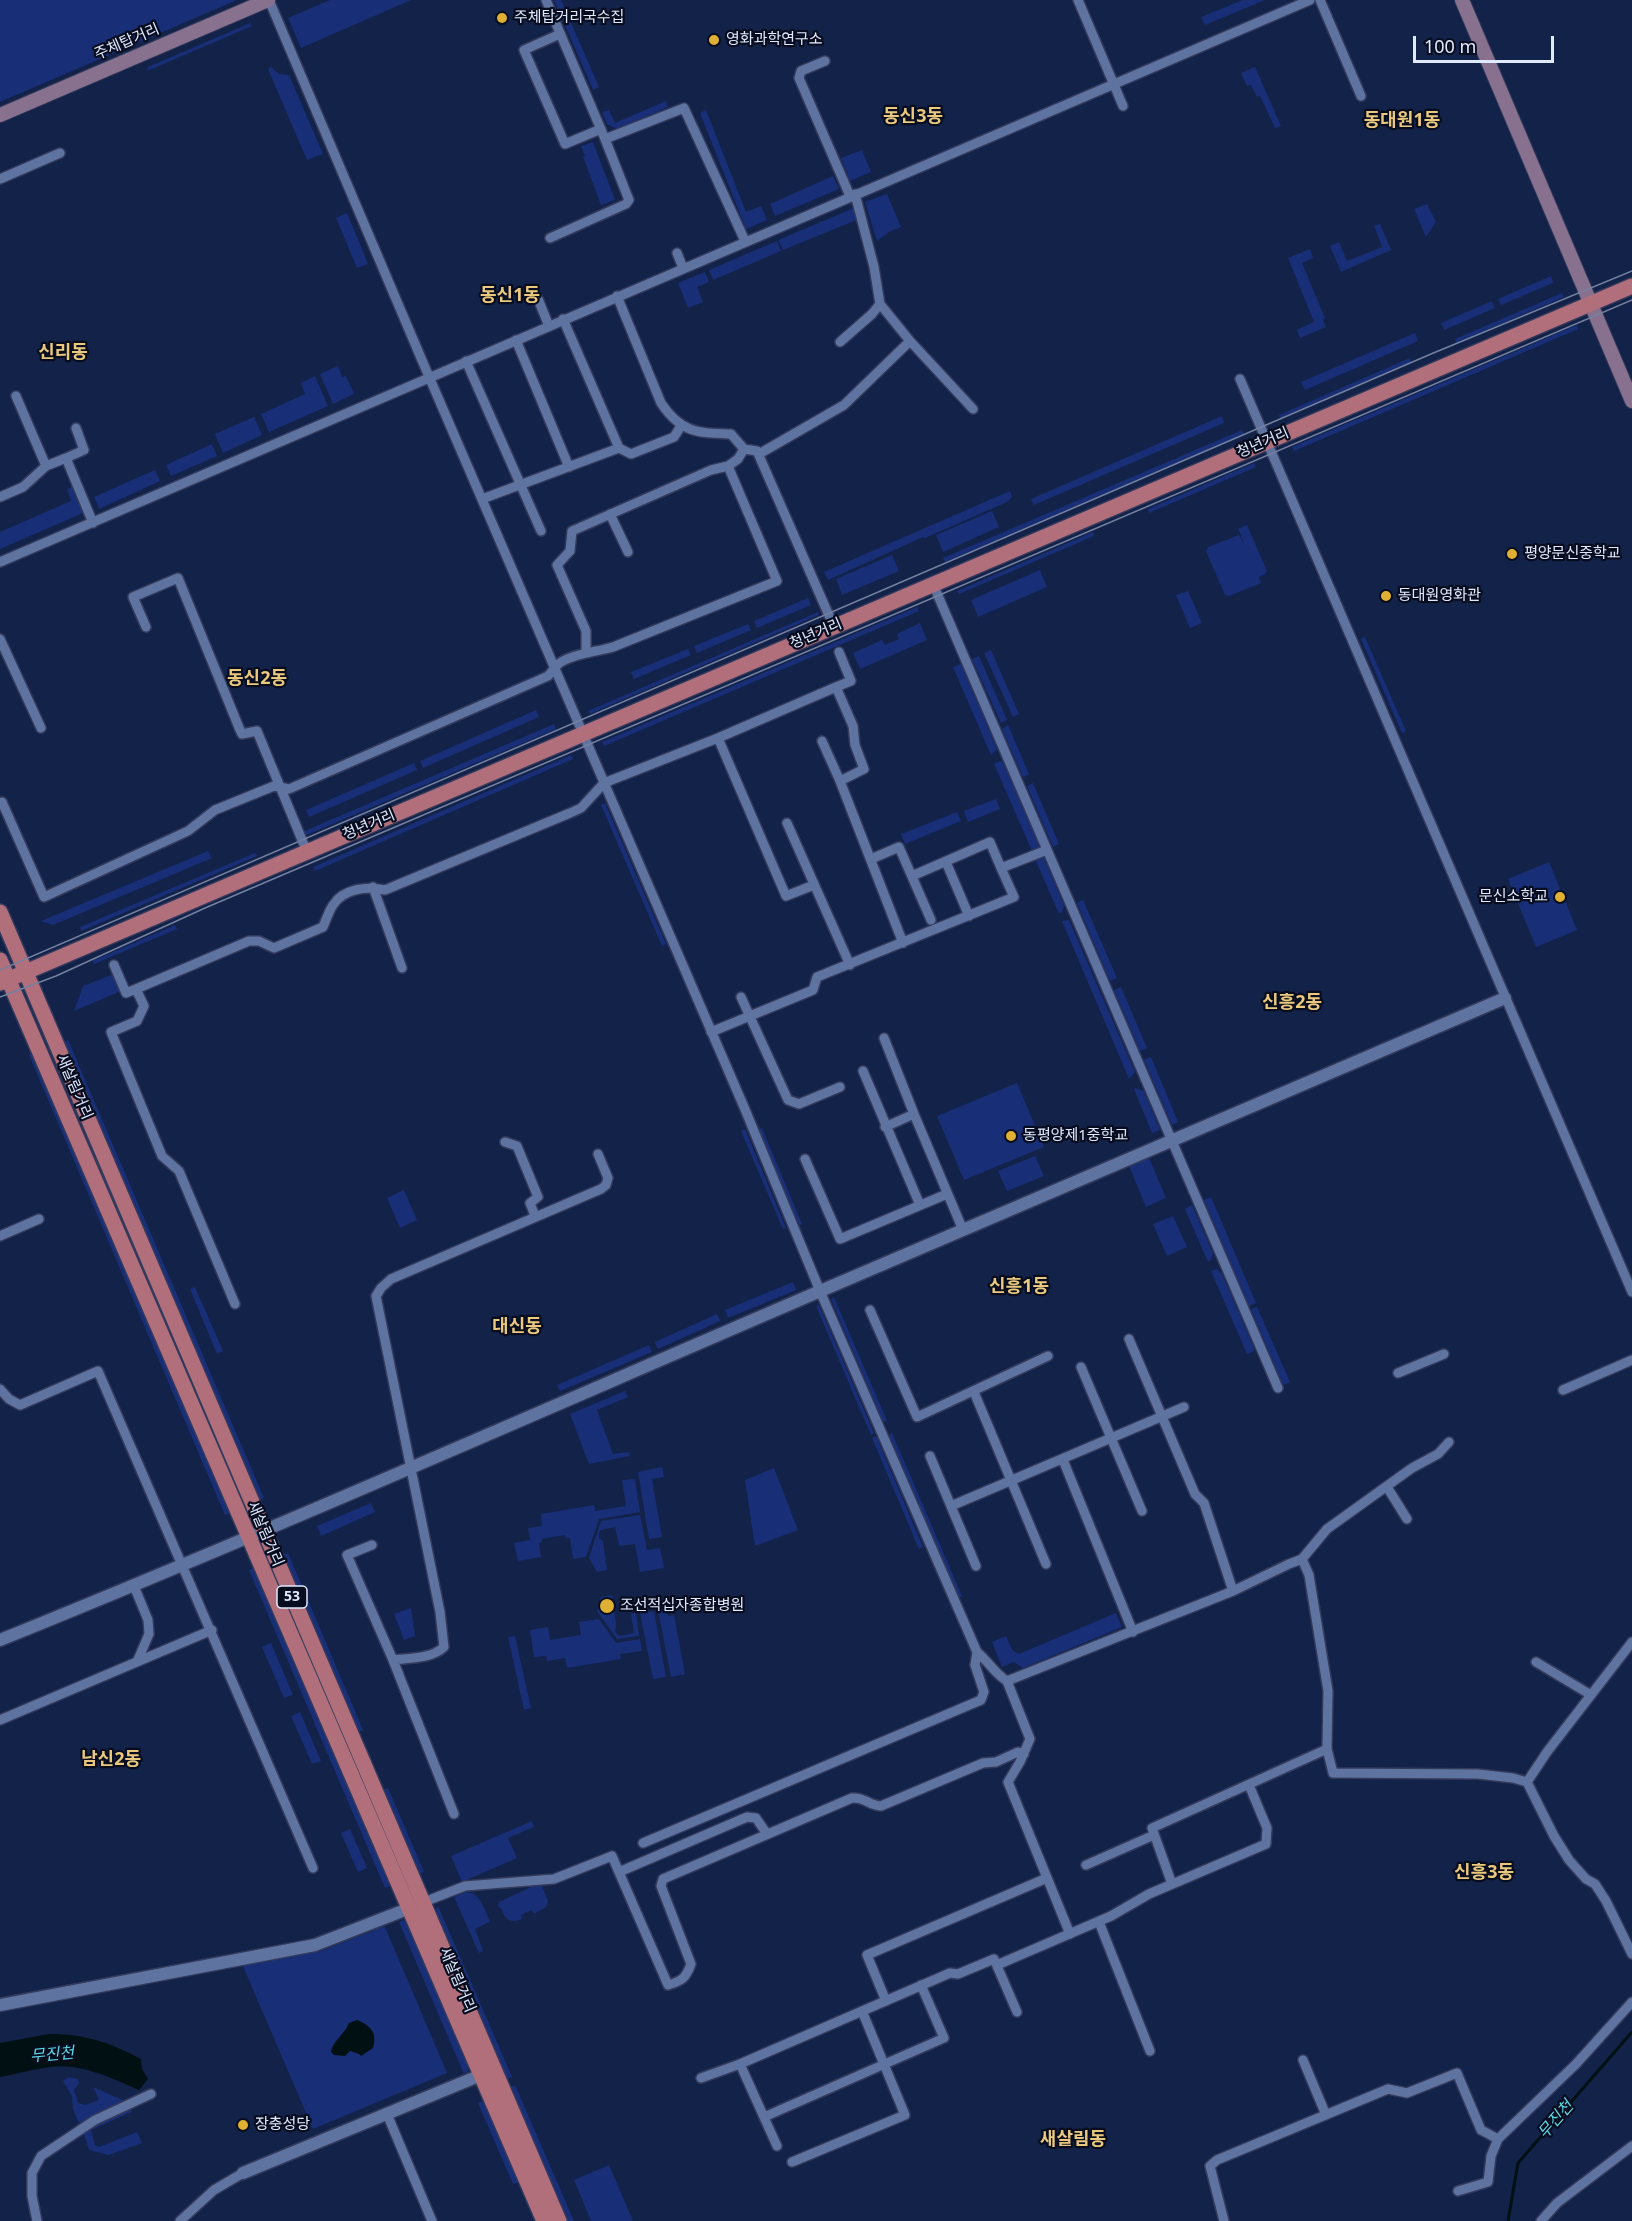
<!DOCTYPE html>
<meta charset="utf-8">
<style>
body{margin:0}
#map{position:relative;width:1632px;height:2221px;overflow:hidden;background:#132249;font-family:"Noto Sans",sans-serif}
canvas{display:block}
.scale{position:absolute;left:1413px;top:36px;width:141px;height:27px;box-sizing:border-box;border:3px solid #e0e9fe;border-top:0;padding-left:8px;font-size:18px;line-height:21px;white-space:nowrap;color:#e0e9fe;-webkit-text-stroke:4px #070d1e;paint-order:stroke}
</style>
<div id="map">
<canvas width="1632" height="2221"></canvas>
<div class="scale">100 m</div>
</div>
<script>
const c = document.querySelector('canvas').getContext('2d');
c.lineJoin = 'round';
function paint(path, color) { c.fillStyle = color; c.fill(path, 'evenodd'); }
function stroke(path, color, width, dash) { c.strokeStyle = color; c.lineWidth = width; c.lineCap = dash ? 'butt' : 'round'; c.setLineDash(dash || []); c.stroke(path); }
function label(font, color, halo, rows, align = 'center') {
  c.font = font + ' "Noto Sans","Noto Sans KR",sans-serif'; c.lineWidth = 4.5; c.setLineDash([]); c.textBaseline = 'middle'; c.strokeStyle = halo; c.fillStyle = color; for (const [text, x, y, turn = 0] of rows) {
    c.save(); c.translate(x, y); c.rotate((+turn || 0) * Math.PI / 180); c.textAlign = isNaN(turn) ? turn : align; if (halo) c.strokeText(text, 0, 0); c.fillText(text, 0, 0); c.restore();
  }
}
paint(new Path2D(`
 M0,0H237L0,102Z
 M330,0H411L301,48L288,18Z
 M554,0H561L599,87L593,90Z
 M1243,0H1265L1205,25L1201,17Z
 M250,23L252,26L147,71L148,67Z
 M271,67L279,74L289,75L323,154L307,160L268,69Z
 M1255,67L1281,126L1275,128L1260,96L1257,97L1251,85L1247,86L1241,73Z
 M666,101L668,107L617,129L607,124L602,112L609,110L615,123Z
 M706,110L746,212L761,206L767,220L746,229L700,113Z
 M593,142L615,200L601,205L583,157L585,156L581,146Z
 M862,150L871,172L850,181L841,158Z
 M833,176L839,189L775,216L770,204Z
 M887,194L901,227L889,232L877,241L865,202Z
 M1427,204L1436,222L1426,237L1414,209Z
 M854,208L859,219L783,250L778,240Z
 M347,213L368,264L357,268L336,218Z
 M1380,224L1391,250L1341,272L1330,246L1339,242L1347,261L1382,247L1374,226Z
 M777,241L781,251L713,280L709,270Z
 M1310,249L1313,258L1302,263L1325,318L1323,320L1326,327L1300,338L1297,330L1314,322L1288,258Z
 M705,272L709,282L697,287L703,302L688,308L678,283Z
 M1551,276L1553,283L1501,305L1498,299Z
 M1562,293L1564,297L1456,343L1455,339Z
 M1492,301L1495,308L1444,330L1441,323Z
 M1577,325L1578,329L1294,451L1292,447Z
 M1415,333L1418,341L1305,390L1301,382Z
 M1410,358L1411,362L1280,418L1279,415Z
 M338,366L342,377L346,376L354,394L333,404L320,374Z
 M315,376L328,406L269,432L261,414L305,394L301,383Z
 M1222,416L1224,423L1034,505L1031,499Z
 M254,417L262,435L223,453L215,434Z
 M1242,430L1244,434L945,562L943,558Z
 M212,444L217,456L171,476L166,465Z
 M1254,463L1256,467L1149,513L1148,509Z
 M155,470L160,481L99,509L94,497Z
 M72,487L83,513L0,549V532L71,501L67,489Z
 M1010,491L1012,497L1007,502L925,538L923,537L828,580L824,572Z
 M992,511L999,527L943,552L936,535Z
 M1247,525L1267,571L1265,572V574L1259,577L1261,583L1229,596L1225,595L1206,551L1208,547L1239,535L1245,545L1238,529Z
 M1093,532L1094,536L959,594L957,591Z
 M892,555L899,571L842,595L836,579Z
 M1040,570L1047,587L978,617L971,600Z
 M1188,591L1202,623L1190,628L1176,595Z
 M808,598L811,605L757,628L754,621Z
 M917,607L919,611L604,746L602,742Z
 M818,612L819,615L590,714L588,711Z
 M920,623L927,640L860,669L853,653L882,640L885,645L899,639L897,634Z
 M748,624L751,630L697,653L694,646Z
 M1365,637L1406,731L1402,733L1361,639Z
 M688,649L691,655L634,679L631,672Z
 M991,650L1019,714L1013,717L984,653Z
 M979,656L1007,720L1001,723L972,659Z
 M961,664L997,749L991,755L953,667Z
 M536,710L539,717L423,768L420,761Z
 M554,724L556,729L302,837L300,833Z
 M1008,725L1029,774L1023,777L1002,729Z
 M571,755L573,759L315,871L313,867Z
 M1000,761L1003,762L1040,848L1032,851L994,764Z
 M414,763L417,770L309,817L306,810Z
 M1033,783L1059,844L1053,847L1027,786Z
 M996,799L1000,809L968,822L964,811Z
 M605,803L666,944L662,946L601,805Z
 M957,812L961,821L905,844L901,834Z
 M208,851L212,858L53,925L41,921Z
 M255,853L257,856L81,931L80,927Z
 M1043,855L1064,906L1062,912L1059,914L1035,859Z
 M1549,862L1577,930L1536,947L1508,879Z
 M1083,900L1117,978L1110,981L1077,903Z
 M1069,920L1135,1072L1129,1079L1062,921Z
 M175,925L177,929L94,964L92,961Z
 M114,974L121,991L74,1011L83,986Z
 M1121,987L1147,1048L1140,1051L1114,990Z
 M68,1040L264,1498L259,1500L64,1042Z
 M36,1052L232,1512L225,1515L29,1055Z
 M1151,1057L1178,1122L1172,1125L1144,1060Z
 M1017,1083L1044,1147L964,1180L937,1116Z
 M1136,1088L1144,1091L1160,1130L1152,1133L1134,1089Z
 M762,1128L802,1224L799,1225L758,1129Z
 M745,1129L786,1228L783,1229L741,1131Z
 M1035,1156L1044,1176L1007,1191L998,1171Z
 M1149,1158L1166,1198L1146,1207L1129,1166Z
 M404,1190L417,1220L400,1228L387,1198Z
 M1211,1197L1256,1303L1249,1306L1204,1200Z
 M1192,1205L1213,1253L1211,1260L1208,1262L1185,1209Z
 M1173,1216L1187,1247L1167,1256L1153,1224Z
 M1217,1269L1222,1274L1254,1348V1351L1247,1354L1211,1271Z
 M793,1282L796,1290L728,1318L725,1310Z
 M195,1287L223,1351L217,1354L190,1289Z
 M834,1297L887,1421L883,1422L831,1299Z
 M819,1305L874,1433L871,1435L816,1306Z
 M1257,1307L1290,1382L1283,1385L1251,1309Z
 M717,1314L720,1321L658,1349L655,1342Z
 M649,1345L652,1352L560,1391L557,1385Z
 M625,1391L628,1397L597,1410L613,1454L629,1452L630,1456L589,1464L570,1414Z
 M892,1433L962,1596L959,1598L889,1435Z
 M876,1436L923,1547L919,1549L872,1438Z
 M662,1467L664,1477L652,1479L662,1537L649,1539L638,1472Z
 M774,1468L798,1530L755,1546L745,1480Z
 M635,1479L640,1512L599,1519L586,1557L573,1559L570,1538H566L565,1535L542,1539V1542L539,1543L541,1557L518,1561L514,1543L530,1540L528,1528L542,1526L541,1514L594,1505L595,1511L626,1506L622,1480Z
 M371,1503L375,1512L321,1536L317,1526Z
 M640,1515L647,1550L660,1548L664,1568L640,1572L635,1544L619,1546L615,1527L601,1530L599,1532V1538L603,1541L607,1570L597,1572L589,1558L601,1521Z
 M288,1553L363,1730L358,1732L283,1555Z
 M255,1567L391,1885L385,1888L249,1570Z
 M612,1595L616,1625L615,1632L619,1636L634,1633L631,1614L636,1613L639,1636L617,1639L597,1611L601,1597Z
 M411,1608L415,1636L404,1640L394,1614Z
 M666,1608L668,1616L674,1615L685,1674L671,1677L658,1610Z
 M654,1611L666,1677L653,1679L640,1613Z
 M1116,1613L1122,1627L1023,1668L1013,1662L1002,1667L992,1642L1006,1636L1012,1650L1019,1654Z
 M599,1619L616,1643L640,1639L642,1651L620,1654L621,1659L567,1668L565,1658L547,1661L546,1656L534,1657L530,1630L548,1627L550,1640L581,1635L579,1622Z
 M515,1636L531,1708L524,1710L508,1637Z
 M271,1643L293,1695L284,1698L262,1647Z
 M300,1712L321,1761L312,1764L291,1716Z
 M388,1788L424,1872L419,1874L383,1790Z
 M532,1821L534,1827L508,1838L517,1858L462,1882L451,1856Z
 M350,1829L367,1868L358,1872L341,1833Z
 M538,1884L542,1886L548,1901L546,1907L534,1914L532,1910L521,1915L522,1919C510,1924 505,1919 501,1908L498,1907L499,1902Z
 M465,1892C481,1892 484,1909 490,1922L475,1929L483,1951L479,1953L454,1897Z
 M438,1906L512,2077L507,2079L435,1911Z
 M406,1919L468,2065V2071L464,2074L399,1922Z
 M382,1927H385L447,2073L313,2129L242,1964L321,1951Z
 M68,2077L78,2079L79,2083L74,2090L78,2103L85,2105L99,2100L93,2087L125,2101L118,2108L84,2123L78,2122L73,2109L72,2096L63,2081Z
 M515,2085L574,2221H568L510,2087Z
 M484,2101L519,2182L513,2184L478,2103Z
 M130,2108L132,2112L91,2130L95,2145L99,2147L137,2132L142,2143L109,2155L89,2150L83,2131Z
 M609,2165L633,2221H591L574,2180Z`), '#182f77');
paint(new Path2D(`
 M357,2020C370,2025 378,2033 373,2048L361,2056L359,2054L350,2051L345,2056L334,2055L331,2052C333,2040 345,2034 349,2023Z
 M49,2034C85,2034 109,2042 141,2059L142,2069L148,2079L139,2090C111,2078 81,2063 50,2067C33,2069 17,2074 0,2077V2043Z`), '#001013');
stroke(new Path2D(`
 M1508,2221L1518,2163L1632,2032`), '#001013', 3);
const minor = new Path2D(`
 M269,0L424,365L744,1107L820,1291L977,1652C988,1661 995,1674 1007,1681L1233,1591L1289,1564L1302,1559L1327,1529L1412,1468L1438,1454L1449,1442
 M546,0L605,139L684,108L745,241
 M1078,0L1123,106
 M1320,0L1361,96
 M560,34L524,50L565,144L601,129
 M825,61L801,71L799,78L850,196
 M0,179L60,153
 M550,238L626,204L629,200L605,139
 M677,253L683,268
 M617,296L661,403C681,433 698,433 731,434L744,449L738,459L728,466
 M538,299L549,326
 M880,304L910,341L973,409
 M563,319L619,448L631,454L674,437L681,426
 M516,340L569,467
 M840,342L872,314L880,304L874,267L855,194
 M466,361L541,531
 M1240,379L1632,1292
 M16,396L46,466L66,458L93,523
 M744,449L757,451L834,627
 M759,454L844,405L910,341
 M66,458L84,450L76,428
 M0,497L23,487L46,466
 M482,499L619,448
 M610,514L628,552
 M0,562L1310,0
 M933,584L1278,1388
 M146,627L133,597L178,578L240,730L242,734L257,731L307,852
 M0,639L41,728
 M839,652L851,681L836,687L853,726L855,745L864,769L840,781
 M718,738L836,687
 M822,741L840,781L903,943
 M2,802L44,897L188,831L215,810L274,786L289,789L548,676C552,672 556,665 561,662C576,653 596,652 613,647L777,581L728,466L711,470L572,531L570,551L557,565L586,631V653
 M787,823L850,965
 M871,859L899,847L931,920
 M946,862L969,916
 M912,876L990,842L1001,868
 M373,887L402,968
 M114,965L126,993L136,989
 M741,997L788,1100L799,1104L840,1087
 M711,1032L813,990L817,977L1014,897L1001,868L1047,850
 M884,1038L914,1114L963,1230
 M863,1071L920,1205
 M885,1127L914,1114
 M505,1142L517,1146L538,1197L530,1203L535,1216
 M805,1159L840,1239L947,1194
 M0,1236L39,1219
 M235,1304L179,1171L162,1156L111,1032L137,1021L144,1006L136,989L249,941H259L274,948L323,927C326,920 329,911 333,905C344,888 368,886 385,890L570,813L581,808L604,783L718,738L786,896L814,885
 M870,1310L917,1417L1048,1356
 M1129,1339L1195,1494L1204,1503L1233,1591
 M1081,1367L1142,1511
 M1398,1373L1444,1354
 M0,1389L9,1399L20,1405L98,1371L313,1868
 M1563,1390L1632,1360
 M974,1392L1046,1564
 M930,1456L976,1566
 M1063,1460L1133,1632
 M1387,1487L1407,1519
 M951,1506L1184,1407
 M372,1545L347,1555L393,1660L454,1814
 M1302,1559L1309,1575L1328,1691L1327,1749L1333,1773L1478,1774L1513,1778L1527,1782L1554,1836L1569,1860L1586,1879L1595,1884L1606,1901L1632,1954
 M134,1586L148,1620L149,1634L137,1662
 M393,1660C410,1658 431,1659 444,1647L440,1612L376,1296L381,1288L391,1279L601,1189L606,1185L608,1178L598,1154
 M1536,1662L1591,1695
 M1007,1681L1030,1739L1020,1762L1008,1782L1070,1934
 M0,1720L212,1630
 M1527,1782L1547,1752L1632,1642
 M643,1843L981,1700L984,1692L975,1665L977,1652
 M1086,1865L1154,1835
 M619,1872L747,1817L756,1818L767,1834
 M1172,1884L1152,1828L1327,1749
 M424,1902L465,1886L554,1879L612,1856L668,1985C682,1981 686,1978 691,1964L661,1886L663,1879L852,1798C865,1797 868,1805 881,1806L983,1763L996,1762L1018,1752L1024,1754
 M1099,1922L1150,2051
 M997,1965L1111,1916L1149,1894L1266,1844L1267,1828L1249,1785
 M886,2001L867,1955L1047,1878
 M1303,2060L1326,2115
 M740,2064L777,2146
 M701,2078L740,2064L950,1973L958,1974L994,1959L1017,2012
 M387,2114L432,2221
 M764,2117L944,2038L921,1985
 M792,2162L905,2115L862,2011
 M1458,2191L1488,2182L1491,2156L1498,2139L1576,2064L1632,2002
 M37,2221L32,2196V2173L41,2156L95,2120L151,2094
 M180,2221L214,2190L243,2173
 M1224,2221L1210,2166L1217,2160L1388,2089L1407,2093L1457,2073L1481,2130L1498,2139
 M1541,2221L1557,2203L1632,2146`);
const tertiary = new Path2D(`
 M0,1640C277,1528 550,1407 825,1289C1051,1191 1278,1095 1505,998
 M0,2005L315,1945L410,1908
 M243,2173L481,2075`);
const secondary = new Path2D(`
 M1462,0L1632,401
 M0,115L268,0`);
const primary = new Path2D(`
 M0,912L559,2221
 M0,960L544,2221
 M0,983L1632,286`);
stroke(minor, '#333a5c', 12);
stroke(tertiary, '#333a5c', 15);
stroke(secondary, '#333a5c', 16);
stroke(primary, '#333a5c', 18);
stroke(minor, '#5f73a1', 9);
stroke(tertiary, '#5f73a1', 12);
stroke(secondary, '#88718e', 14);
stroke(primary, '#b16f7c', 15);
stroke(new Path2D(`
 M0,970L1431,354L1632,271
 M0,997L56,976L205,908L1632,300`), '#7581a0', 1.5);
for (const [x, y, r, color] of [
 [502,18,6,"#e0b034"],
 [714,40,6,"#e0b034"],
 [1512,554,6,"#e0b034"],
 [1386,596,6,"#e0b034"],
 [1560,897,6,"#e0b034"],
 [1011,1136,6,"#e0b034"],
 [607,1606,8,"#e0b034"],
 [243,2125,6,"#e0b034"]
]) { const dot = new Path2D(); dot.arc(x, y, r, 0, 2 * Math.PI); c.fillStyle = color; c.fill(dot); stroke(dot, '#070d1e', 2); }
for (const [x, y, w] of [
 [292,1597,30]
]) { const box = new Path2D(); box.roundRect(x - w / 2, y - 11, w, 22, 4.5); c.fillStyle = '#070d1e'; c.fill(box); stroke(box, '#e0e9fe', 1.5); }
label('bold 14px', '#e0e9fe', null, [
 ["53",292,1597]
]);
label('15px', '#e0e9fe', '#070d1e', [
 ["주체탑거리국수집",514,18],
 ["영화과학연구소",726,40],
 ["평양문신중학교",1524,554],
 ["동대원영화관",1398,596],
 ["문신소학교",1548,897,"right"],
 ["동평양제1중학교",1023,1136],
 ["조선적십자종합병원",620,1606],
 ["장충성당",255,2125]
], 'left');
label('15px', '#e0e9fe', '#070d1e', [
 ["주체탑거리",127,42,-23],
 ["청년거리",1263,443,-23],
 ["청년거리",816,634,-23],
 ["청년거리",369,825,-23],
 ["새살림거리",74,1087,67],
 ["새살림거리",265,1534,67],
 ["새살림거리",457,1980,67]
]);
label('italic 16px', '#5adae9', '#070d1e', [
 ["무진천",52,2055,-5],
 ["무진천",1556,2120,-49]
]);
label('bold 18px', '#eac97f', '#070d1e', [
 ["동신3동",913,117],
 ["동대원1동",1402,121],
 ["동신1동",510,296],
 ["신리동",63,353],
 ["동신2동",257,679],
 ["신흥2동",1292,1003],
 ["신흥1동",1019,1287],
 ["대신동",517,1327],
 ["남신2동",111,1760],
 ["신흥3동",1484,1873],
 ["새살림동",1073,2140]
]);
</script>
